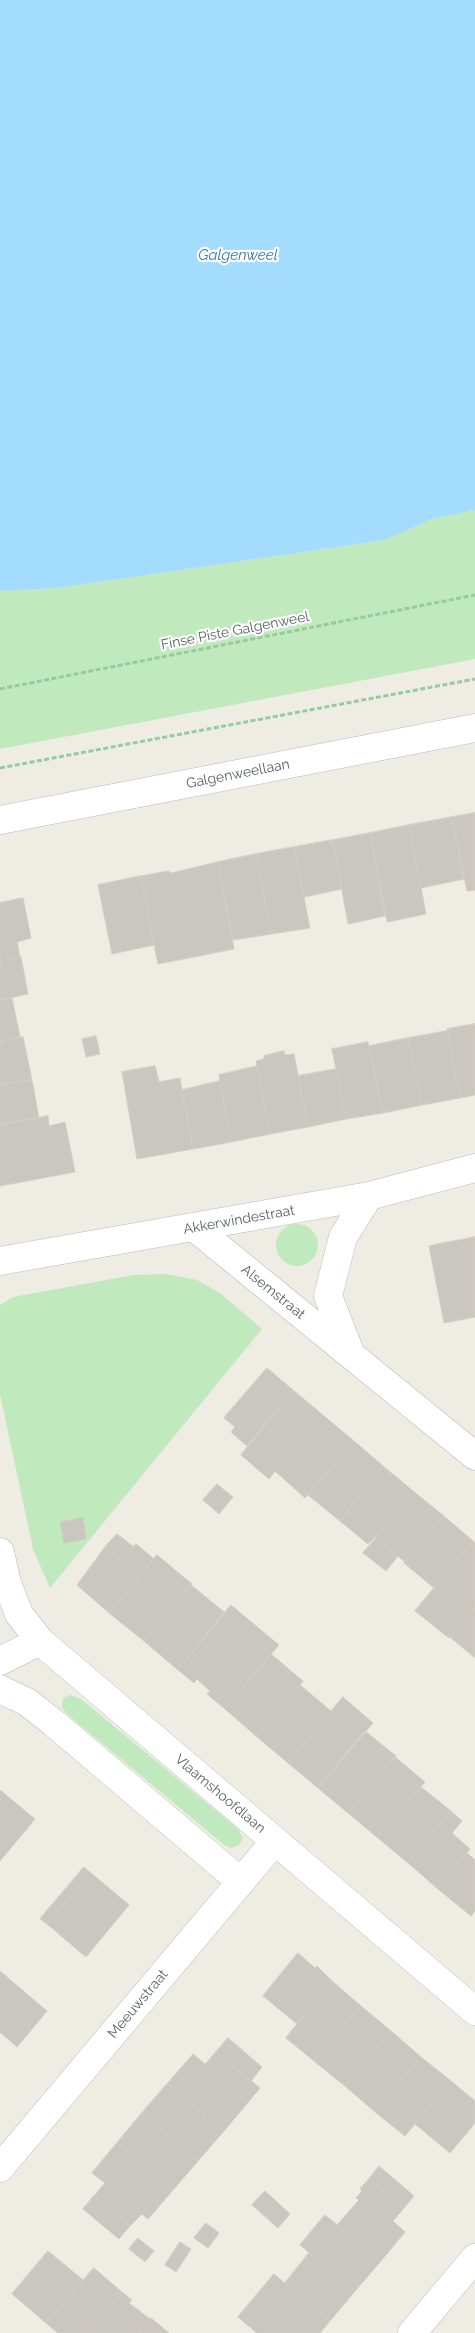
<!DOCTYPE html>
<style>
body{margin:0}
canvas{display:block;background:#efece3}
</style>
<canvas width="475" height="2333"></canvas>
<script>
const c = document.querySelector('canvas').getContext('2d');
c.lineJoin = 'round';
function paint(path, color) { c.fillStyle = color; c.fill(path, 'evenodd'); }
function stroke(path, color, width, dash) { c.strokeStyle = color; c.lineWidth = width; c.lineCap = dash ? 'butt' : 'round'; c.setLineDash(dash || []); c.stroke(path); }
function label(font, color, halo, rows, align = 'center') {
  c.font = font + ' Raleway,sans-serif'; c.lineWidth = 4.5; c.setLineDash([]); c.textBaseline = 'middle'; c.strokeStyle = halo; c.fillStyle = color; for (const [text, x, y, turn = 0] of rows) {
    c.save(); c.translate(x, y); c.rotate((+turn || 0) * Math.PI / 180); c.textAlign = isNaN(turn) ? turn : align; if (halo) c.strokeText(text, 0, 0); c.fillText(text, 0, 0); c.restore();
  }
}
paint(new Path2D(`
 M475,510V659L0,749V591L57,588L385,540L432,519Z
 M276 1245a21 21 0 1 1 42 0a21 21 0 1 1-42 0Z
 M166,1274L197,1280L220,1293L262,1329L50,1588L33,1549L0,1394V1305L13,1297L134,1275Z
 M70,1695L81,1699L238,1829L243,1838L239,1845L231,1848L223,1844L67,1714L62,1707L63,1698Z`), '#c0e9bd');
paint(new Path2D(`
 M0,0H475V510L432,519L385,540L57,588L0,591Z`), '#a3dcff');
const building = new Path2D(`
 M475,813V890L467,891L452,817Z
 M452,817L464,879L421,888L409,825Z
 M409,825L426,914L387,922L370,833Z
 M370,833L385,916L348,924L333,840Z
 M333,840L342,889L304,897L294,847Z
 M294,847L310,928L271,934L256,854Z
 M256,854L271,934L233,940L218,862Z
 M218,862L234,949L158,964L141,876L168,871L171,873Z
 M141,876L154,945L112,954L98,885Z
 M23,898L31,938L17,942L20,957L0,961V903Z
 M21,957L28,994L0,1000V961Z
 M12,998L20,1037L0,1041V1000Z
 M475,1024V1095L460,1098L447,1029Z
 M447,1031L460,1098L422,1105L408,1038Z
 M96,1036L100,1054L86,1057L82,1039Z
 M23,1037L32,1080L0,1085V1041Z
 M408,1038L422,1105L383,1113L369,1046Z
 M368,1042L383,1113L346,1119L332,1049Z
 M284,1051L285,1055L294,1054L308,1127L270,1134L256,1061L264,1059V1056Z
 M155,1066L159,1082L180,1078L193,1149L137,1159L122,1072Z
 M257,1066L270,1134L231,1142L219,1075Z
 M336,1069L346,1119L308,1127L298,1076Z
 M32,1080L39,1118L0,1125V1085Z
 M220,1081L231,1142L193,1149L182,1090Z
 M48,1116L49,1126L65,1122L75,1172L0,1186V1125Z
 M475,1237V1317L444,1323L429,1246Z
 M267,1368L293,1390L247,1446L231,1432L235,1427L224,1418Z
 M293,1390L354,1441L305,1498L275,1471L269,1479L241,1455Z
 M354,1441L383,1466L340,1521L308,1495Z
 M383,1466L413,1491L375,1537L348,1511Z
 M217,1484L233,1497L219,1514L203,1500Z
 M413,1491L444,1516L405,1562L375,1537Z
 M348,1511L375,1537L368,1544L340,1521Z
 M444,1516L473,1541L434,1588L404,1563Z
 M83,1518L86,1539L64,1543L60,1522Z
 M117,1534L134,1547L122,1561L105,1547Z
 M376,1538L398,1556L386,1571L363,1553Z
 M473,1541L475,1543V1606L449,1638L415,1611Z
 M136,1544L154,1559L109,1613L77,1585L105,1547L122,1561Z
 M157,1555L192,1584L144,1641L109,1613Z
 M191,1585L224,1612L178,1670L144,1641Z
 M231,1605L279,1645L225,1709L207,1694L210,1691L197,1679L194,1683L178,1670Z
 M475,1606V1658L450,1637Z
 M271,1654L303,1681L256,1736L225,1709Z
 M300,1685L331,1711L288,1763L256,1736Z
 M343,1697L373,1723L318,1788L288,1763Z
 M365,1731L396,1756L348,1813L318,1788Z
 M395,1757L425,1782L378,1838L348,1813Z
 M421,1787L451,1811L408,1863L378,1838Z
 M0,1790L35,1819L0,1861Z
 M451,1811L462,1821L452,1833L470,1849L438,1889L408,1863Z
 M467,1853L475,1860V1911L471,1916L438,1889Z
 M84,1867L91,1873L47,1924L40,1919Z
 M91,1873L129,1905L86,1957L47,1924Z
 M298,1953L315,1968L317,1966L332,1981L297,2024L263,1996Z
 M0,1971L47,2011L17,2047L0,2032Z
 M332,1981L361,2006L314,2061L286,2038Z
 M361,2006L391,2031L345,2086L314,2061Z
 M391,2031L421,2057L375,2112L345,2086Z
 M228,2038L262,2067L251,2081L216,2052Z
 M216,2052L260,2088L224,2131L167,2084L193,2054L205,2064Z
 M421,2057L451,2081L405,2136L375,2112Z
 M451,2081L475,2101V2123L450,2153L415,2124Z
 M167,2084L224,2131L198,2161L142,2113Z
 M142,2113L198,2161L173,2190L117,2143Z
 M117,2143L173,2190L148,2219L142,2214L130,2226L94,2196L105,2183L92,2173Z
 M379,2166L414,2196L404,2208L369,2179Z
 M369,2179L404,2208L393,2221L405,2232L381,2261L337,2225L359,2200L356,2198L362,2191L360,2189Z
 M265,2191L290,2214L278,2228L252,2205Z
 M94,2196L130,2226L119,2239L83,2209Z
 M325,2215L381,2261L355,2291L300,2245Z
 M206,2223L219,2233L208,2248L194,2238Z
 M138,2238L154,2251L145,2262L129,2249Z
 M180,2242L191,2249L176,2272L165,2265Z
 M48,2251L83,2280L46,2323L12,2294Z
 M309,2253L355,2291L330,2321L285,2283Z
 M94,2268L123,2293L89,2333H58L46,2323Z
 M274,2274L330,2321L320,2333H257L238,2317Z
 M123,2293L132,2300L129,2303L150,2319L139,2333H89Z
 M151,2318L169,2333H139Z`);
paint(building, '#cac6c0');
stroke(building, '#d4cdc1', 1);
const minor = new Path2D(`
 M0,820L475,728
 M195,1228L475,1456
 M0,1261L369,1196L475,1168
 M351,1355L328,1296L343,1237L369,1196
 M0,1552L7,1583L19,1614L40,1641L475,2011
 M0,1661L40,1641
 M0,1689L27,1702L55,1724L241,1882
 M0,2168L275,1841
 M412,2333L475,2258`);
stroke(minor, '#b6babe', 29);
stroke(new Path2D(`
 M0,689L475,595
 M0,768L475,679`), '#95cba1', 3, [5, 2.5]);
stroke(minor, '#fff', 28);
label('14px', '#5b6065', '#fff', [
 ["Finse Piste Galgenweel",235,631,-11],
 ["Galgenweellaan",238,774,-11],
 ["Akkerwindestraat",239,1220,-10],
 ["Alsemstraat",273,1292,39],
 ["Vlaamshoofdlaan",220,1794,40],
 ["Meeuwstraat",138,2004,-50]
]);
label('italic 15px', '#3579b1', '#fff', [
 ["Galgenweel",238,255]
]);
</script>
